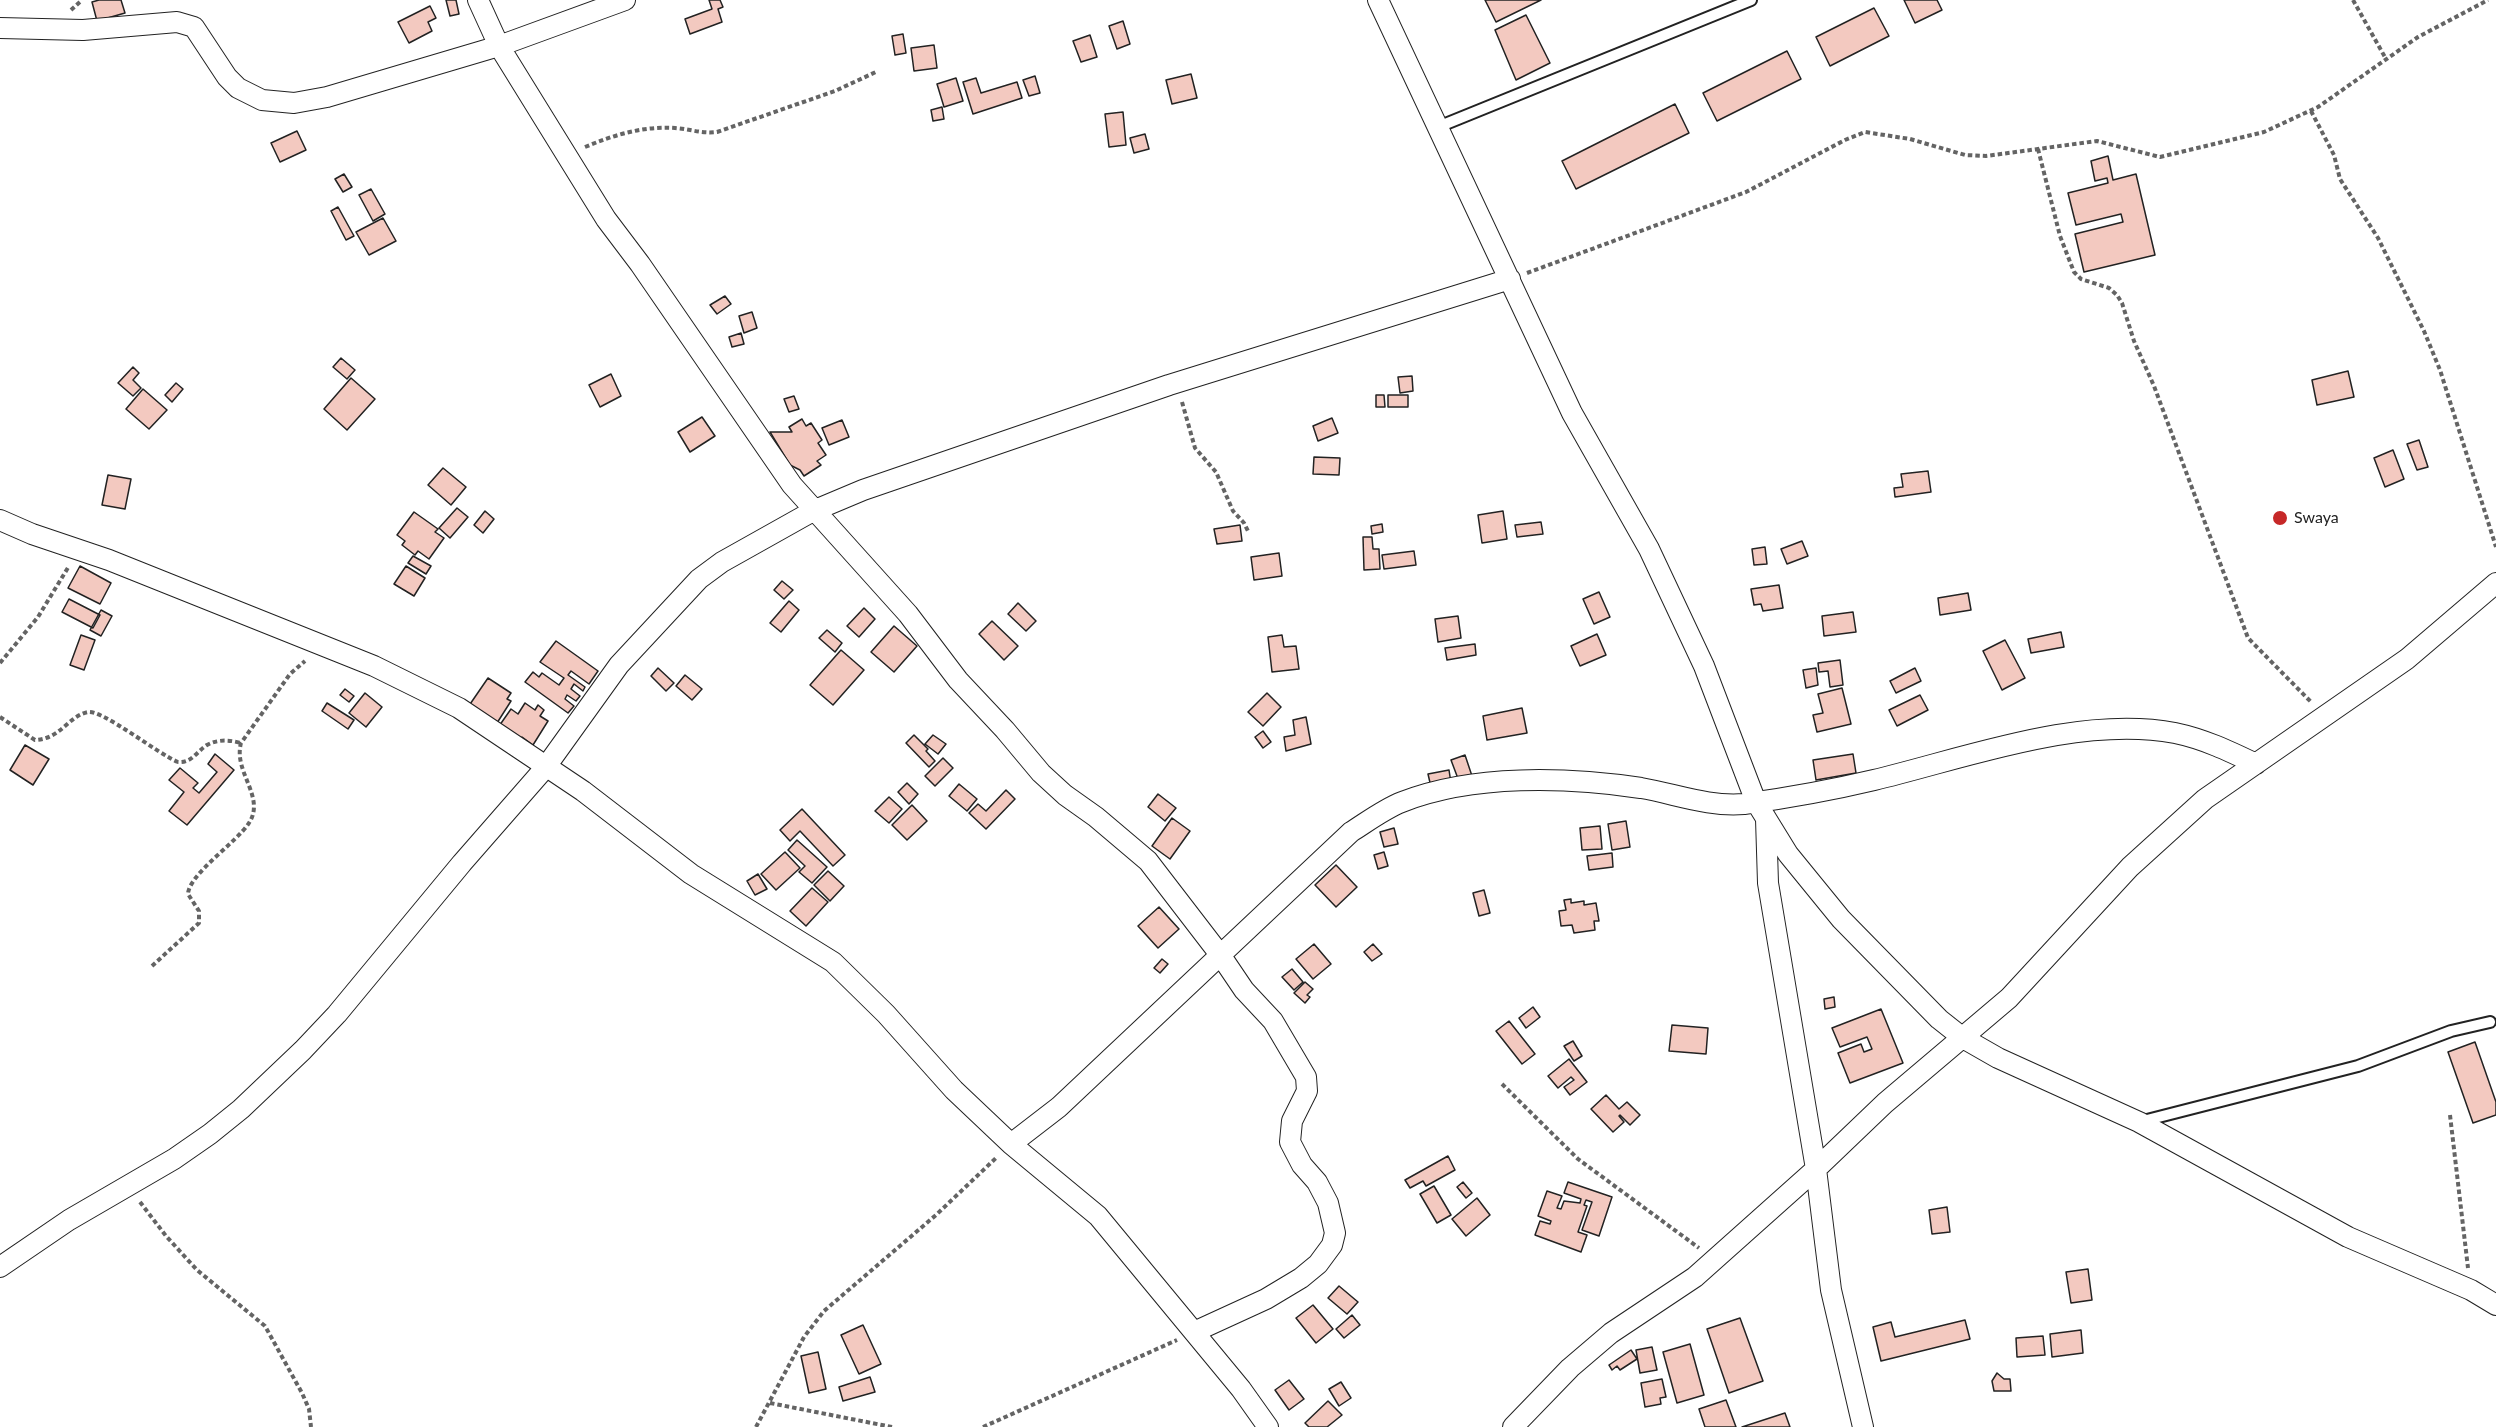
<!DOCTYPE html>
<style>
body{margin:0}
canvas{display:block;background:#fff}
</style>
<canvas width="2496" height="1427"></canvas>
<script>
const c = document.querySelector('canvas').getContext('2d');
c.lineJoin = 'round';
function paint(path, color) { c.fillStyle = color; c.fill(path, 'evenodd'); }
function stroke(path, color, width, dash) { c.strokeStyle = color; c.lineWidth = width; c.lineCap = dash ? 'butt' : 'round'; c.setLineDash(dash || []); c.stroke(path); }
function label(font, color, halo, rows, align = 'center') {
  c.font = font + ' Lato,sans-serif'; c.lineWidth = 4.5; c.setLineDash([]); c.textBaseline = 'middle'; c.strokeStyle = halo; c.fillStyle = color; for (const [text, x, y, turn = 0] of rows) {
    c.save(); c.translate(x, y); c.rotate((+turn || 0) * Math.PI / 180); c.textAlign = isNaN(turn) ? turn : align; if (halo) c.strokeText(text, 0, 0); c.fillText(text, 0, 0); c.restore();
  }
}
const building = new Path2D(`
 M99,0H121L125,13L97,21L92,2Z
 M446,0H456L459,14L450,16Z
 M709,0H720L723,7L718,9L722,22L690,34L685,19L712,9Z
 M1485,0H1541L1496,22Z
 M1904,0H1937L1942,10L1915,23Z
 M430,6L436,18L428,22L432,31L409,43L398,22Z
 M1874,8L1889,36L1830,66L1816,37Z
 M1526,15L1550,63L1516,80L1495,30Z
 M1123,21L1130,44L1117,49L1109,26Z
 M903,34L906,53L895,55L892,36Z
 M1090,35L1097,57L1081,62L1073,41Z
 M934,45L937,68L914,71L911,48Z
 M1787,51L1801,79L1717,121L1703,93Z
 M1191,74L1197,98L1172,104L1166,80Z
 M1035,76L1040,93L1029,96L1023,80Z
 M956,78L963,101L944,107L937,84Z
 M976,78L981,93L1017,82L1022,98L973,114L963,82Z
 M1675,104L1689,133L1576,189L1562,161Z
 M942,107L944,119L933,121L931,110Z
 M1123,112L1126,145L1109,147L1105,114Z
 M297,131L306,150L280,162L271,143Z
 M1145,134L1149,149L1134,153L1130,138Z
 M2108,156L2113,180L2136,174L2155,255L2084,272L2075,234L2123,222L2121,214L2076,225L2068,193L2108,183L2107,178L2095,181L2091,161Z
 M344,174L352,187L343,192L335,179Z
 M371,189L385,214L373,221L359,195Z
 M338,207L354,236L346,240L331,211Z
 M383,218L396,241L369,255L356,232Z
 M725,296L731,304L717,314L710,305Z
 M752,312L757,328L744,333L739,316Z
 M741,333L744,344L732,347L729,337Z
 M341,358L355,370L347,379L333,367Z
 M133,367L139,373L133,380L141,388L133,396L118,383Z
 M2348,371L2354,397L2317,405L2312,380Z
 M611,374L621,396L600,407L589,385Z
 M1412,376L1413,391L1400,393L1398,377Z
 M351,378L375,399L347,430L324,409Z
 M176,383L183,389L172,402L165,395Z
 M143,389L167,410L149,429L126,409Z
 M1376,395H1384L1385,407H1376Z
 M1388,395H1408V407H1388Z
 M794,396L799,409L789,412L784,399Z
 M702,417L715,436L690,452L678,432Z
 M1332,418L1338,433L1318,441L1313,426Z
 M802,419L806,426L811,423L822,440L818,443L826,455L817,461L821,465L804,476L800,470L790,465L770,432H792L789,427Z
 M842,420L849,437L829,445L822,428Z
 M2419,440L2428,467L2417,470L2407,444Z
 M2393,450L2404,479L2385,487L2374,458Z
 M1314,457L1340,458L1339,475L1313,474Z
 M443,468L466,487L451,505L428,485Z
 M1928,471L1931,492L1895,497L1894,488L1903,487L1901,474Z
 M108,475L131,479L125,509L102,505Z
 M457,508L468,517L450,538L439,528Z
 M485,511L494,519L483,533L474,525Z
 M1503,511L1507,539L1482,543L1478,515Z
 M414,512L438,529L435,532L444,538L429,559L418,551L415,555L402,545L405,541L397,535Z
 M1541,522L1543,534L1517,537L1515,525Z
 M1382,524L1383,532L1372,534L1371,526Z
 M1240,525L1242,541L1217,544L1214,529Z
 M1363,537H1372L1373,549H1379L1380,569L1364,570Z
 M1802,541L1808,556L1787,564L1781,549Z
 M1765,547L1767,564L1754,565L1752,549Z
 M1414,551L1416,565L1384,569L1382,555Z
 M1279,553L1282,576L1254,580L1251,557Z
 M413,556L431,566L426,574L408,563Z
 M80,566L111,583L100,604L68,588Z
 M406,566L425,578L414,596L394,584Z
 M782,581L793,590L784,599L774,590Z
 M1779,585L1783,608L1763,611L1761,604L1754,605L1751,589Z
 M1599,592L1610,617L1594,624L1583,599Z
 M1968,593L1971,610L1940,615L1938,598Z
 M69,599L100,615L93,628L62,612Z
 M789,601L799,610L781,632L770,623Z
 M1018,603L1036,621L1026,631L1008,614Z
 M864,608L875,619L859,637L847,626Z
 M101,610L112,616L101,636L90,630Z
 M1853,612L1856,632L1824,636L1822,616Z
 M1458,616L1461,638L1438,642L1435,619Z
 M992,621L1018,646L1004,660L979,634Z
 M894,626L917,646L894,672L871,652Z
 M827,630L842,643L835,652L819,638Z
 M2061,632L2064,647L2031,653L2028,639Z
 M1597,634L1606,655L1580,666L1571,646Z
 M81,635L95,640L84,670L70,665Z
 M1282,635L1284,647L1296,646L1299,669L1272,672L1268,637Z
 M2005,640L2025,678L2002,690L1983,651Z
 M556,641L598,671L589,684L571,671L568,675L585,687L583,691L574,684L571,689L580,696L576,701L567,695L565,699L574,706L568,713L525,682L533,672L539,677L542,673L559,685L564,678L540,662Z
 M1475,644L1476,655L1447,660L1445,648Z
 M841,650L864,670L833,705L810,685Z
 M1840,660L1843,685L1830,687L1828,671L1819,672L1818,663Z
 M658,668L674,683L666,691L651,676Z
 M1816,668L1818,685L1806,688L1803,670Z
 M1915,668L1921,681L1896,693L1890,681Z
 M685,675L702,689L692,700L676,686Z
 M488,678L511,693L507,699L511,701L497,723L466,710Z
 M1842,688L1851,724L1817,732L1813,715L1823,713L1818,694Z
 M345,689L354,696L349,702L340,695Z
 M365,693L382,707L366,727L349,713Z
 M1267,693L1281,707L1263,726L1248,712Z
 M1920,695L1928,710L1897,726L1889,710Z
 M327,703L354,720L348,729L322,711Z
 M525,703L535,710L538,705L544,710L540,716L548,721L533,745L522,737L518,744L497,729L511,709L518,714Z
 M1522,708L1527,733L1487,740L1483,716Z
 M1306,717L1311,744L1286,751L1284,737L1295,735L1293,720Z
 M1263,731L1271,742L1263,748L1255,737Z
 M914,735L928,749L926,751L935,761L929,767L906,743Z
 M933,735L946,744L938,754L925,744Z
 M25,745L49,759L33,785L10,770Z
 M215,754L234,770L187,825L169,811L184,792L169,780L180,768L198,783L193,788L199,793L217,772L208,764Z
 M1853,754L1856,773L1816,780L1813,760Z
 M1465,755L1473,779L1460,784L1451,760Z
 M943,758L953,768L935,786L925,776Z
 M1449,770L1451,783L1431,787L1428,774Z
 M907,783L918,794L909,804L898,792Z
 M959,784L977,799L967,811L949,796Z
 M1006,790L1015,799L986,829L969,813L978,804L986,811Z
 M1158,794L1176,808L1165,821L1148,807Z
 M889,797L902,809L889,823L875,811Z
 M912,805L927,821L907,840L892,825Z
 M802,809L845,855L833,866L800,831L790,841L780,830Z
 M1172,818L1190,831L1170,859L1152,846Z
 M1626,821L1630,847L1612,850L1608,824Z
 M1600,826L1602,849L1582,850L1580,828Z
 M1394,828L1398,844L1384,847L1380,832Z
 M797,840L827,867L812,883L799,872L805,866L788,850Z
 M785,852L800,868L776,890L761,874Z
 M1384,852L1388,866L1378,869L1374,855Z
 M1612,853L1613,867L1589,870L1587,856Z
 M1336,865L1357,887L1336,907L1315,885Z
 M828,871L844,886L830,901L814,885Z
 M758,874L767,889L755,895L747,881Z
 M812,888L828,902L806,926L790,911Z
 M1484,890L1490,913L1479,916L1473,893Z
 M1571,899V903L1584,901V905L1596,903L1599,921H1594L1595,930L1574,933L1572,925L1561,926L1559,911L1566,910L1564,900Z
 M1159,907L1179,929L1158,948L1138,926Z
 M1314,944L1331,964L1313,979L1296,959Z
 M1373,944L1382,954L1372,961L1364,952Z
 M1162,959L1168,964L1160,973L1154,968Z
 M1292,969L1303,982L1294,990L1282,977Z
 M1305,982L1313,989L1307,995L1310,997L1305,1003L1294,993Z
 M1834,997L1835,1007L1825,1009L1824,999Z
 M1533,1007L1540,1017L1526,1028L1519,1018Z
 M1881,1009L1903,1063L1850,1083L1838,1053L1861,1044L1864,1052L1872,1049L1867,1037L1840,1047L1832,1028Z
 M1509,1021L1535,1054L1522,1064L1496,1031Z
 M1672,1025L1708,1028L1706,1054L1669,1051Z
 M1573,1041L1582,1056L1574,1061L1564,1046Z
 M2475,1042L2496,1102V1115L2473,1123L2448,1052Z
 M1569,1059L1587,1082L1570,1095L1564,1087L1574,1080L1571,1077L1558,1088L1548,1076Z
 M1606,1095L1619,1109L1627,1102L1640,1115L1630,1125L1620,1115L1619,1116L1624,1122L1613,1132L1591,1109Z
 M1448,1156L1455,1170L1426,1186L1423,1181L1410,1188L1405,1180Z
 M1463,1182L1472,1193L1466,1198L1457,1187Z
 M1568,1182L1612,1197L1599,1236L1582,1230L1592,1202L1586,1200L1584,1205L1587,1206L1578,1232L1587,1235L1581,1252L1535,1235L1540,1221L1550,1224L1551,1221L1538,1216L1547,1191L1562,1196L1557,1208L1561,1209L1564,1201L1580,1203L1581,1199L1564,1193Z
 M1434,1186L1451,1215L1437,1223L1420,1194Z
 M1477,1198L1490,1215L1466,1236L1452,1219Z
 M1947,1207L1950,1232L1932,1234L1929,1210Z
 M2088,1269L2092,1300L2071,1303L2066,1272Z
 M1339,1286L1358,1302L1347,1314L1328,1298Z
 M1313,1305L1333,1329L1316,1343L1296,1318Z
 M1352,1315L1360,1325L1344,1338L1336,1329Z
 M1740,1318L1763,1381L1729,1393L1707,1329Z
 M1965,1320L1970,1339L1881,1361L1873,1327L1891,1322L1895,1337Z
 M863,1325L881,1364L859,1374L841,1335Z
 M2081,1330L2083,1353L2052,1357L2050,1334Z
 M2043,1336L2045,1355L2017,1357L2016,1338Z
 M1690,1344L1704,1395L1677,1403L1663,1352Z
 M1652,1347L1657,1370L1640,1373L1636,1350Z
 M1631,1350L1637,1359L1620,1370L1617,1366L1612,1370L1609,1365Z
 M818,1352L826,1389L809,1393L801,1356Z
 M1997,1373L2004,1379H2010L2011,1391H1994L1992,1381Z
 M870,1377L875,1392L843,1401L839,1387Z
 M1662,1379L1666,1397L1660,1398L1661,1404L1645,1407L1641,1383Z
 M1289,1380L1304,1399L1289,1410L1275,1390Z
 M1341,1382L1351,1398L1339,1406L1329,1389Z
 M1726,1400L1736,1427H1705L1699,1409Z
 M1328,1401L1342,1415L1327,1427H1309L1305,1423Z
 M1785,1413L1790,1427H1742Z`);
paint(building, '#f3c9c0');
stroke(building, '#222', 1.5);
const service = new Path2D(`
 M1438,127L1751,0
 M2139,1122L2358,1066L2451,1031L2490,1022`);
const minor = new Path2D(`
 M478,0L499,46L606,219L640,264L792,485L908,614L958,680L1005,730L1041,773L1065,795L1096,817L1148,861L1221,956L1244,990L1273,1021L1306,1077L1307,1091L1292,1121L1290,1142L1302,1165L1317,1182L1328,1203L1335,1233L1332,1245L1318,1264L1301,1278L1266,1299L1194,1332
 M1378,0L1572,413L1649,549L1704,666L1756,802L1788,854L1841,919L1939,1019L1963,1038L1998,1058L2139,1122L2348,1237L2471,1290L2496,1305
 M0,28L83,30L177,22L194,27L227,77L238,88L262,100L294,103L327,97L499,46L625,0
 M0,520L32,534L109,560L374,666L459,708L583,791L691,874L833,962L886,1014L954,1090L1011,1144L1098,1216L1241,1389L1268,1427
 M1766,819L1768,883L1816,1169L1831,1290L1863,1427
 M1011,1144L1059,1107L1351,832C1367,822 1384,809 1402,802C1473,774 1567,777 1641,788C1676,794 1708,807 1744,804C1787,798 1832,790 1874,780C1966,758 2080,715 2175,733C2204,739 2229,751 2256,764
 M0,1267L69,1220L174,1159L210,1134L241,1109L303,1050L337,1014L462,863L545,768L619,665L699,579L722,562L813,511L863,490L1169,385L1510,279
 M1513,1427L1570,1368L1611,1333L1695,1277L1816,1169L1885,1103L2009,998L2130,867L2205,799L2407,659L2496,583`);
stroke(service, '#222', 14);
stroke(minor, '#222', 22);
stroke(new Path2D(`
 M2353,0L2386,59
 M71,10L82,0
 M2311,111L2334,155L2340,179L2378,238L2424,331L2440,370L2496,547
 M585,147C614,135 642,126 675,128C690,129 702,134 717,132L835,91L878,71
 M2038,149L2060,236L2074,272L2081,279L2109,288L2117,295L2122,303L2134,341L2154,386L2248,638L2312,703
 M1527,273L1746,192L1845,140L1865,132L1910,139L1965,155L1986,156L2097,141L2160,157L2264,132L2318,107L2418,37L2488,0
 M1182,402L1195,448L1216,472L1233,511L1244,523L1248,531
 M0,663L38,617L69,566
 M0,717L35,740C61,739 68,716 88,712C103,710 158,754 178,762C192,763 196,752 207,745C218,739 230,740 241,743
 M152,966L199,923V911L188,894C189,874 236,843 249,823C266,797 233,772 241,743L290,674L305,661
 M1502,1084L1578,1159L1699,1248
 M2450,1115L2468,1268
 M140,1202L166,1236L197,1270L265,1326L302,1393L309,1409L311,1427
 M770,1403L892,1427
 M756,1427L804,1337L824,1311L936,1215L996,1158
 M983,1427L1177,1340`), '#646464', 4, [4.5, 3]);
stroke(service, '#fff', 10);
stroke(minor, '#fff', 20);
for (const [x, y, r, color] of [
 [2280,518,8,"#c62828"]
]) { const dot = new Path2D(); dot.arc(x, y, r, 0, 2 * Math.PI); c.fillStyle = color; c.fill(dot); stroke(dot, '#fff', 2); }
label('16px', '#222', '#fff', [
 ["Swaya",2294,518]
], 'left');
</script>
